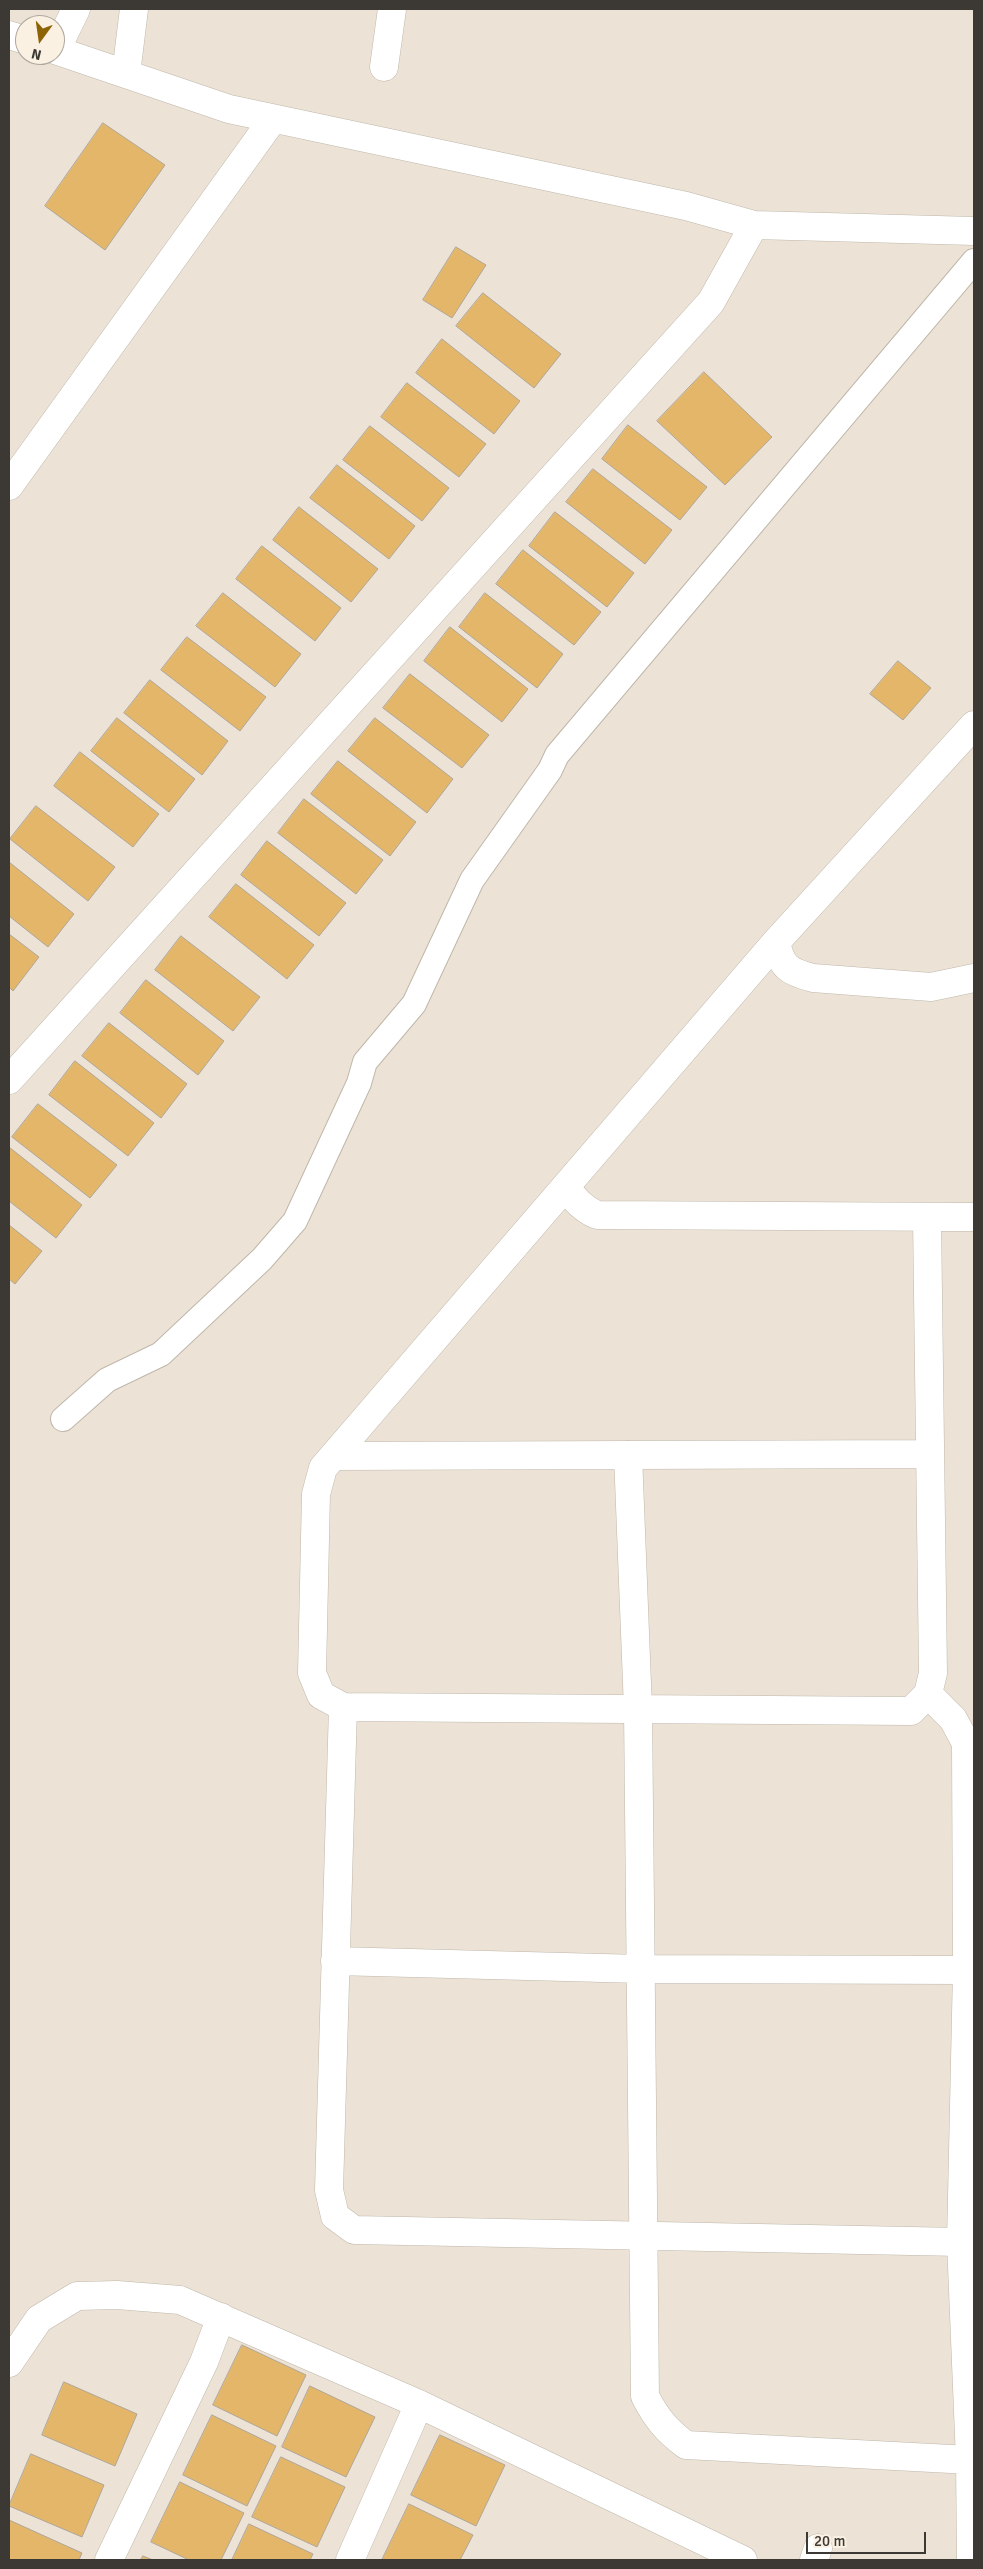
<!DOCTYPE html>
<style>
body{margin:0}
#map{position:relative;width:983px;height:2569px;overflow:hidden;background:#ece3d6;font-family:Signika,sans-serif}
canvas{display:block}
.frame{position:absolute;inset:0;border:10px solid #3c3833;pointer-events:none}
.north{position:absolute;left:15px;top:15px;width:50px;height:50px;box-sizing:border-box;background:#faf1e3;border:1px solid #aea79d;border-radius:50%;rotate:194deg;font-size:14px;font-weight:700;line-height:20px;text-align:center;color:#3c3833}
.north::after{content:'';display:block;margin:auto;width:18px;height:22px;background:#8d6306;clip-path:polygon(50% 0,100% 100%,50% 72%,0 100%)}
.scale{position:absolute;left:806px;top:2532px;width:120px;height:22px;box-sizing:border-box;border:2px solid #3c3833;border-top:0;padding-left:6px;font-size:15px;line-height:18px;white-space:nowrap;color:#3c3833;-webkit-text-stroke:4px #faf1e3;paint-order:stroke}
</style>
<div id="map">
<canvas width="983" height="2569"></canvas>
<div class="frame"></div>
<div class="north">N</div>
<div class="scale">20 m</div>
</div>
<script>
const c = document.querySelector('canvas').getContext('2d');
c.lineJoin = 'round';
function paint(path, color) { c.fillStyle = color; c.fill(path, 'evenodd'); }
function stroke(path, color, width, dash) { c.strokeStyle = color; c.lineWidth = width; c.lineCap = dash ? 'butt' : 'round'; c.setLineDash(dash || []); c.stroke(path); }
const building = new Path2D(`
 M103,123L165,165L105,250L45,206Z
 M456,247L486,265L452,318L423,300Z
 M483,293L561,354L534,388L456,326Z
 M442,339L520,401L494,434L416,373Z
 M704,372L772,437L725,485L657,421Z
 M407,383L486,444L459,477L381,417Z
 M628,425L707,487L680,520L602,459Z
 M370,426L449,488L422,521L343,460Z
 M337,465L415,526L389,559L310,498Z
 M593,469L672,530L645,564L566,502Z
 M299,507L378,569L351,602L273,540Z
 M555,512L634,573L607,607L529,546Z
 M262,546L341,608L315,641L236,579Z
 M523,550L601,612L574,645L496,584Z
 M223,593L301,654L275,687L196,626Z
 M485,593L563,654L537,688L459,627Z
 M450,627L528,689L502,722L424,661Z
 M187,637L266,697L240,731L161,670Z
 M898,661L931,688L903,720L870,694Z
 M410,674L489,735L462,768L383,708Z
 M150,680L228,741L202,775L124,713Z
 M117,718L195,779L169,812L91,751Z
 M375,718L453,779L427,813L348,751Z
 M80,752L159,814L133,847L54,786Z
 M338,761L416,822L390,856L311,794Z
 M304,799L383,860L356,894L278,833Z
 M36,806L115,867L88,901L10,839Z
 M267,841L346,903L319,936L241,875Z
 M9,862L74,914L48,947L9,916Z
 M236,884L314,945L287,979L209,917Z
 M9,934L39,957L13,991L9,987Z
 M181,936L260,997L233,1031L155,970Z
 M146,980L224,1041L198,1075L120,1013Z
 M109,1023L187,1084L161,1118L82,1056Z
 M75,1061L154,1123L128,1156L49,1095Z
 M38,1104L117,1165L90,1198L12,1137Z
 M9,1147L82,1205L56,1238L9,1201Z
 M9,1225L42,1251L15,1284L9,1279Z
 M242,2345L306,2375L277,2436L213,2405Z
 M64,2382L137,2414L115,2466L42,2435Z
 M310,2386L375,2417L346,2477L282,2447Z
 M212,2415L276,2446L247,2506L183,2475Z
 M440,2435L505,2465L476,2526L411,2495Z
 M31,2454L104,2485L82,2537L9,2506Z
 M281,2457L345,2487L317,2547L252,2517Z
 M180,2482L244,2513L221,2560H189L151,2542Z
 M409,2504L473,2535L460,2560H382Z
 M9,2520L82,2553L79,2560H9Z
 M249,2524L313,2554L310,2560H232Z
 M143,2556L153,2560H141Z`);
paint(building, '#e3b66a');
stroke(building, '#aea699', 1);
const lane = new Path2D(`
 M63,1419L107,1380L161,1354L262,1259L295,1221L359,1083L365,1062L414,1004L472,880L550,770L557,755L974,261`);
const street = new Path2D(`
 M9,35L25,40
 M55,50L229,109L686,206L754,225L974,231
 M56,50L76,9
 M384,67L392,9
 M126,74L134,9
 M9,486L273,119
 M974,725L776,942C781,967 789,972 813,978L931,987L974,978
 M776,942L566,1186C574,1200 583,1209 597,1215L974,1217
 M9,1080L711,302L754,225
 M566,1186L323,1468L316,1494L312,1673L321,1695L343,1707L911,1711L928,1694L933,1673L927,1217
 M628,1455L638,1709L645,2396C656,2418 667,2431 686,2445L970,2460L961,2242L967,1970L966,1743L953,1719L928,1694
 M334,1456L930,1454
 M343,1707L329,2190L335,2216L354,2230L961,2242
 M335,1961L641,1969L967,1970
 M9,2363L39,2319L77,2296L117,2295L180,2300L419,2404L743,2560
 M109,2560L204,2362L221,2317
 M350,2560L419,2404
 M814,2560L818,2548
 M971,2560L970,2460H974`);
stroke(lane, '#bfb7aa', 26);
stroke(street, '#bfb7aa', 29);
stroke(lane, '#fff', 24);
stroke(street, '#fff', 28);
</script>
